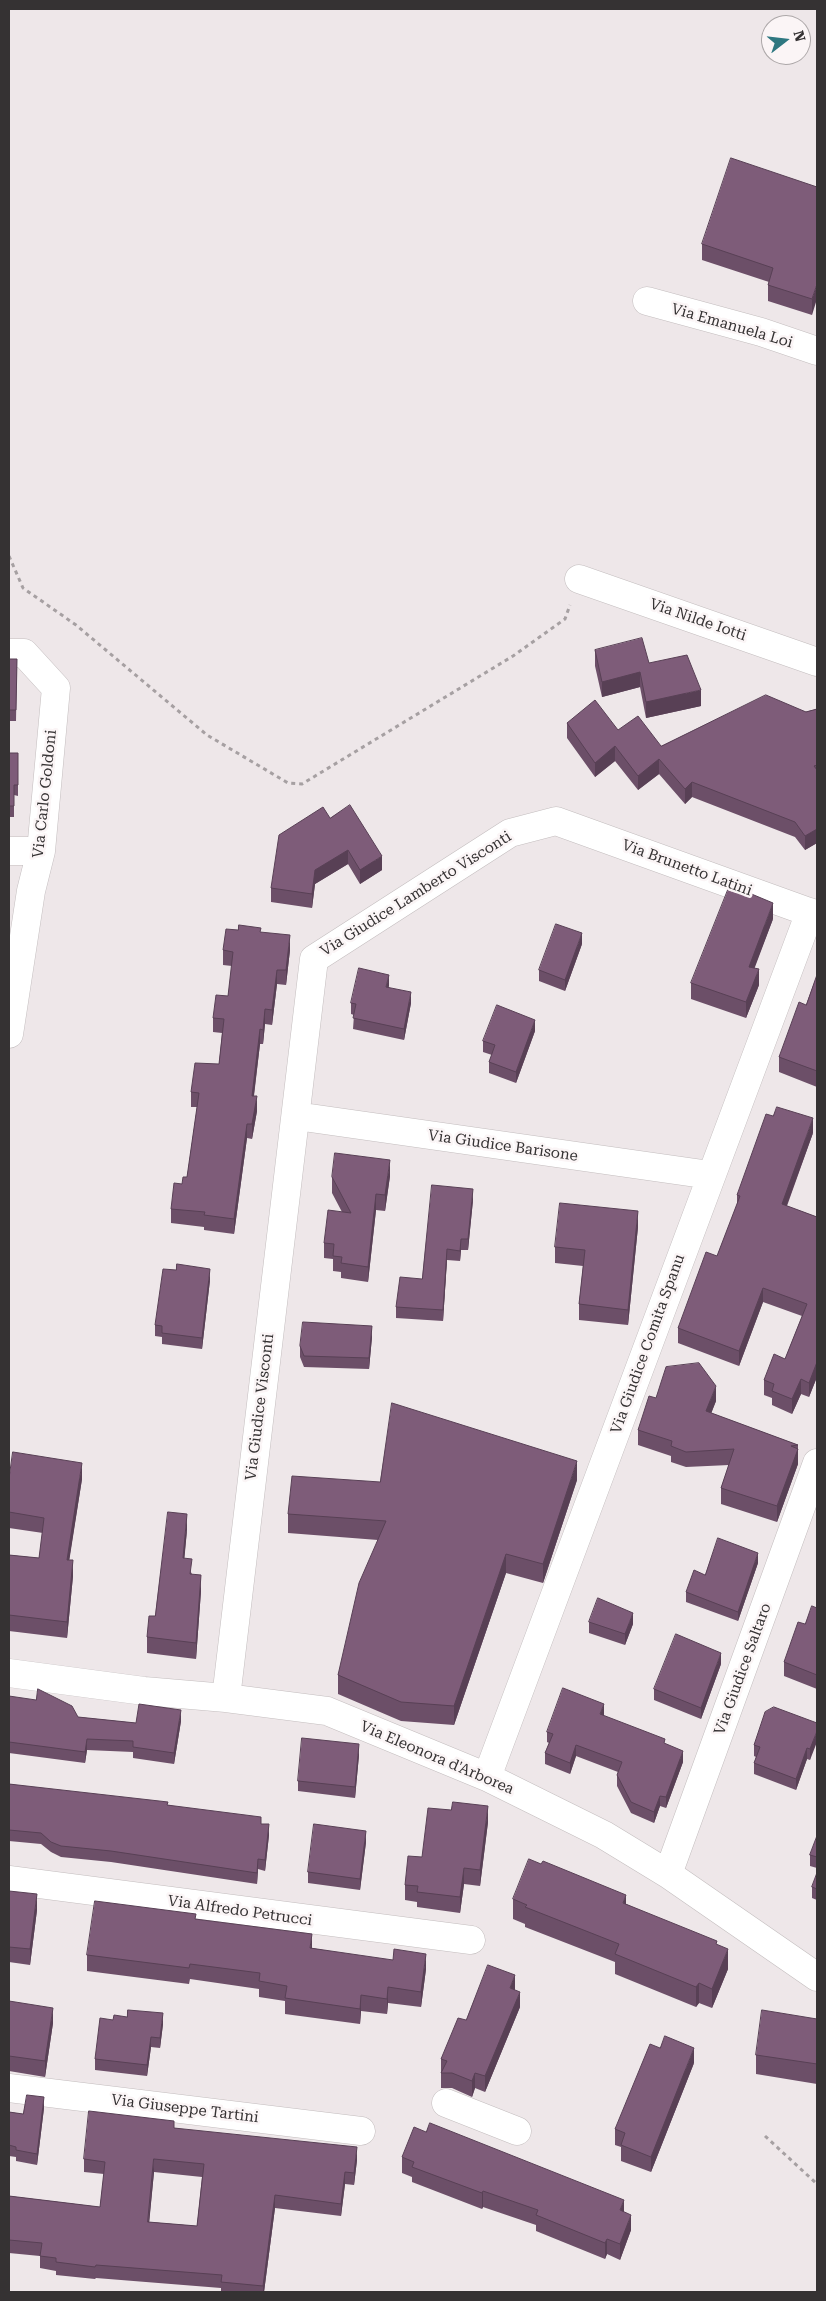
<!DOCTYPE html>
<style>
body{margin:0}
#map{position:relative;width:826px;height:2301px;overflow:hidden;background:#eee7e9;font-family:"Roboto Serif",serif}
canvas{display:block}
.frame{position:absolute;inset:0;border:10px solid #353233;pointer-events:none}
.north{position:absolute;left:761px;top:15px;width:50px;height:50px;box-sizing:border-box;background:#fbf5f6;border:1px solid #aca7a8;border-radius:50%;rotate:74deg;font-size:14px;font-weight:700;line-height:20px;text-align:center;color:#353233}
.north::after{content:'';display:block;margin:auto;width:18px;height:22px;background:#2e7780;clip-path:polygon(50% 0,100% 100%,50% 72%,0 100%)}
</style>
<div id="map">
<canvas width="826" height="2301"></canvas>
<div class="frame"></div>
<div class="north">N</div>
</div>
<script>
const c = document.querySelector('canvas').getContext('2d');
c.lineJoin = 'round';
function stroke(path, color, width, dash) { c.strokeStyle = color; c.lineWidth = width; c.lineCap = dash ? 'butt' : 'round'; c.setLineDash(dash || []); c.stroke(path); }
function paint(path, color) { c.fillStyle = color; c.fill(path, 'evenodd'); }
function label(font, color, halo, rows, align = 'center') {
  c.font = font + ' "Roboto Serif",serif'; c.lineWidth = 5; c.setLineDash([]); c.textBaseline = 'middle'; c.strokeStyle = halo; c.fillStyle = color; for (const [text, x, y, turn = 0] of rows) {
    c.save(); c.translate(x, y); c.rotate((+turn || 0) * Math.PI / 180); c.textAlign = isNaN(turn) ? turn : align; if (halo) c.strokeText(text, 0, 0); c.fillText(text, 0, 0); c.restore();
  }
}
const minor = new Path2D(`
 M647,301L761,332L817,351
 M579,579L817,662
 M9,653H24L56,688L41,851L31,891L9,1034
 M9,851H41
 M296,1116L710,1175
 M9,1673L144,1691L226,1698L327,1711L487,1777L604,1835L668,1874L817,1977
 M226,1698L314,959L510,833L556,821L817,915
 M487,1777L810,912
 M668,1874L817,1463
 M9,1880L471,1940
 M9,2088L361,2131
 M446,2103L517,2131`);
stroke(minor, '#c3bdbe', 29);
stroke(new Path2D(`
 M9,556L23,588L76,625L207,735L288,783L302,784L513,656L565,619L570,605
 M765,2136L817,2184`), '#a6a0a2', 3, [4, 4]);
stroke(minor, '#fff', 28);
paint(new Path2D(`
 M817,187L812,315L768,301V285L769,282L702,260V244Z
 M595,650L649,663L701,706L646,718L640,687L602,697L595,666Z
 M9,659H17L16,721H9Z
 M817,709V843L805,850L795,837L692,797L685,804L659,774L638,790L615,761L595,777L567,738V723L618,730L661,746Z
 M9,753H18V796L14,795V817H9Z
 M330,818L382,870L360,884L348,864L315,884L312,908L271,902V888Z
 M773,919L754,968L759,985L746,1018L691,999V983Z
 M261,932L290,950L286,985L277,984L272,1025L265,1024L263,1044H260L254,1096L257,1111L252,1139L247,1138L234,1234L204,1230V1227L171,1223V1209L182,1184L187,1177L197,1107H191V1092L219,1064L222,1033L213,1032V1018L228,996L232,966L223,965V950Z
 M582,944L565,991L539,981V970Z
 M817,975V1087L779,1072V1057L806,1005Z
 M389,986L388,987L411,1003L404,1040L353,1029L354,1015L351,1014V1003Z
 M535,1031L516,1083L489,1073V1062L492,1055L483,1052V1041Z
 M813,1133L787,1206L817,1217V1377L809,1397L801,1394L792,1414L772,1405V1398L764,1395V1380L785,1359L802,1316L763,1302L739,1366L678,1343V1328L717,1256L737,1205V1195Z
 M390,1176L385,1211L376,1210L368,1282L341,1278V1272L333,1271V1259L324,1258V1243L342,1212L332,1193V1177Z
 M473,1200L468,1250H461L460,1261L447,1260L443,1321L396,1318V1307L422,1279Z
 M638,1227L628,1325L579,1320V1304L583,1266L555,1263V1247Z
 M210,1280L202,1349L162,1344V1337L155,1336V1325Z
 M372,1337L369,1369L304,1367L300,1357V1346Z
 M656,1398L716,1401L711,1413L798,1445V1464L777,1522L721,1504V1488L729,1465L686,1467L671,1462V1456L638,1445V1430Z
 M9,1479H82L69,1560L73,1576L67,1638L9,1631V1555L39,1558L43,1533L9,1528Z
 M577,1480L543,1583L506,1573L454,1725L401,1721L338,1694V1675L378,1540L288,1533V1514L380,1482Z
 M187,1530L184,1559L201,1591L196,1659L147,1653V1637Z
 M758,1563L738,1621L686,1602V1592L705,1575Z
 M817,1608V1689L784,1676V1662L805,1624Z
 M589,1622L633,1624L625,1645L589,1633Z
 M721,1664L701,1719L654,1700V1689Z
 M9,1696L78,1717L136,1723L181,1721L174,1764L133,1758V1752L87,1750L85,1763L9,1753Z
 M604,1715V1716L665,1744L683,1762L666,1808L660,1806L654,1823L631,1813L617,1786V1775L618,1772L576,1756L570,1774L545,1764V1753L549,1743L547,1742V1732Z
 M817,1723L810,1760L807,1759L796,1790L754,1774V1763L756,1757L754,1756V1745Z
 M359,1755L355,1798L298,1791V1781Z
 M9,1784L168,1805L261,1824L269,1835L265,1871L258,1869L257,1884L111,1862L61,1857L51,1852L41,1844L9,1841Z
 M488,1822L480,1886L464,1884L460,1913L417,1907V1902L405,1900V1885L422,1857Z
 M817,1836V1868L810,1866V1855Z
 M366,1842L360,1890L308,1883V1872Z
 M817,1873V1900L812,1898V1887Z
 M9,1891L37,1910L30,1965L9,1962Z
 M513,1899L626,1904L717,1945L728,1969L712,2008L699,2003L696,2007L615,1974V1962L525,1927V1924L513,1919Z
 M196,1919L312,1948L426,1969L421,2007L388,2003L387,2014L361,2011L360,2024L285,2014V2001L259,1997V1989L190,1979L189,1984L87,1971V1955Z
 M515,1990L520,2007L485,2092L475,2088L472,2097L452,2088H441V2059L466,2020Z
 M9,2001L53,2023L45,2077L9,2071Z
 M817,2019V2084L756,2074V2055Z
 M113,2020L163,2024L160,2048L151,2047L147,2076L95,2070V2059Z
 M694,2063L651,2172L621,2161V2147L615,2145V2129Z
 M44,2108L37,2165L16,2161V2157L9,2156V2112L23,2114Z
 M174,2128L357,2160L354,2185L345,2184L341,2216L275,2208L264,2292H221V2288L96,2278L95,2279L56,2275V2271L40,2268V2256L9,2253V2196L100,2207L104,2174L84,2172V2159ZM154,2172L202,2177L197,2226L149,2222Z
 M402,2157L624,2212L631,2230L620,2260L607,2254L605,2259L536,2231V2225L483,2207L482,2209L412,2182V2177L402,2173Z`), '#6c4f68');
paint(new Path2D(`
 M817,284V299L812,315V299Z
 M640,672V687L602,697V682Z
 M701,690V706L646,718V702Z
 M615,746V761L595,777V763Z
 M659,759V774L638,790V776Z
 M692,782V797L685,804V789Z
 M817,829V843L805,850V836Z
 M348,850V864L315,884L312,908V894L315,870Z
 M382,856V870L360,884V870Z
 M773,903V919L749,983V967Z
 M582,933V944L565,991V980Z
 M290,935V950L286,985V970Z
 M759,969V985L746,1018V1002Z
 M277,970V984L272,1025V1010Z
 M389,975V986L386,998V987Z
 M411,992V1003L404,1040V1029Z
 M265,1009V1024L263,1044V1030Z
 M535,1020V1031L516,1083V1072Z
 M260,1029V1044L252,1110V1096Z
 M257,1096V1111L252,1139V1124Z
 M813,1118V1133L782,1218V1204Z
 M247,1124V1138L234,1234V1219Z
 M390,1160V1176L385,1211V1195Z
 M473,1189V1200L468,1250V1239Z
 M376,1194V1210L368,1282V1267Z
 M638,1211V1227L628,1325V1310Z
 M461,1239V1250L460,1261V1251Z
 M447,1249V1260L443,1321V1310Z
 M210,1269V1280L202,1349V1338Z
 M763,1288V1302L739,1366V1351Z
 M372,1326V1337L369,1369V1358Z
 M817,1362V1377L809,1397V1383Z
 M801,1379V1394L792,1414V1399Z
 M716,1386V1401L706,1427V1411Z
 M798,1449V1464L777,1522V1506Z
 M577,1461V1480L543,1583V1564Z
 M82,1463V1479L67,1575V1560Z
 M187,1514V1530L183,1574V1558Z
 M758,1553V1563L738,1621V1612Z
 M506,1554V1573L454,1725V1706Z
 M73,1560V1576L67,1638V1622Z
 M201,1575V1591L196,1659V1643Z
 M633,1613V1624L625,1645V1634Z
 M721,1653V1664L701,1719V1708Z
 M604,1704V1715L600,1725V1714Z
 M181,1710V1721L174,1764V1753Z
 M817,1731V1742L810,1760V1749Z
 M87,1739V1750L85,1763V1752Z
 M359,1744V1755L355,1798V1787Z
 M576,1745V1756L570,1774V1763Z
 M807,1748V1759L796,1790V1779Z
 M683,1751V1762L666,1808V1797Z
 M660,1796V1806L654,1823V1812Z
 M488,1806V1822L480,1886V1870Z
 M269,1824V1835L265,1871V1860Z
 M366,1831V1842L360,1890V1879Z
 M258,1859V1869L257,1884V1873Z
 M464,1868V1884L460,1913V1897Z
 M37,1894V1910L30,1965V1949Z
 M626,1895V1915L623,1903Z
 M312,1934V1950L310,1948Z
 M728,1949V1969L712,2008V1989Z
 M426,1954V1969L421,2007V1992Z
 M515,1975V1991L510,1988Z
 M699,1983V2003L696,2007V1987Z
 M388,1987V2003L387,2014V1999Z
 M520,1992V2007L485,2092V2076Z
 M361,1995V2011L360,2024V2009Z
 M53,2008V2023L45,2077V2061Z
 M163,2013V2024L160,2048V2038Z
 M151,2037V2047L147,2076V2065Z
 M694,2048V2063L651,2172V2157Z
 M475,2073V2088L472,2097V2081Z
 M44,2097V2108L37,2165V2154Z
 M357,2147V2160L354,2185V2173Z
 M154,2159V2172L148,2235V2222Z
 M345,2172V2184L341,2216V2204Z
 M483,2191V2207L482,2209V2193Z
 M275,2195V2208L264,2292H263V2286Z
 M624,2200V2216L620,2210Z
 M631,2215V2230L620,2260V2244Z
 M607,2239V2254L605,2259V2243Z`), '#584055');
const building = new Path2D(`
 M731,158L817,187V284L812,299L768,285L773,268L702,244Z
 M642,638L649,663L687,655L701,690L646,702L640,672L602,682L595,650Z
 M9,659H17L16,710H9Z
 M766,695L806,712L817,709V765L814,766L817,770V829L805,836L795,822L692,782L685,789L659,759L638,776L615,746L595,763L567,723L595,700L618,730L638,716L661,746Z
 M9,753H18V785H14V806H9Z
 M350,805L382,856L360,870L348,850L315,870L312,894L271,888L279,835L323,807L330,818Z
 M730,885L773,903L749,967L759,969L746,1002L691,983Z
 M556,924L582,933L565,980L539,970Z
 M239,925L261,928L260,932L290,935L286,970H277L272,1010L265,1009L263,1030L260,1029L252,1096H257L252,1124H247L234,1219L204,1215L205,1212L171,1209L174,1183L182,1184L183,1177H187L199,1093L191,1092L195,1063L219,1064L224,1019L213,1018L216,995L228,996L233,952L223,950L226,929L238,930Z
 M359,968L389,975L386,987L411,992L404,1029L353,1018L356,1004L351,1003Z
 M817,975V1071L779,1057L799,1002L806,1005Z
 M497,1005L535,1020L516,1072L489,1062L495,1045L483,1041Z
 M777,1107L813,1118L782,1204L817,1217V1362L809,1383L801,1379L792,1399L772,1391L774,1384L764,1380L774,1354L785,1359L807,1304L763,1288L739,1351L678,1328L706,1252L717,1256L740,1196L737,1195L766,1114L773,1116Z
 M335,1153L390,1160L385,1195L376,1194L368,1267L341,1263L342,1257L333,1256L334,1244L324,1243L328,1210L351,1213L332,1177Z
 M432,1185L473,1189L468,1239H461L460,1251L447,1249L443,1310L396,1307L400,1277L422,1279Z
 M560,1203L638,1211L628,1310L579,1304L585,1250L555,1247Z
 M177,1264L210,1269L202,1338L162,1333V1326L155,1325L163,1269L176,1270Z
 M303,1322L372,1326L369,1358L304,1356L300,1346Z
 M699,1363L716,1386L706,1411L798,1445L791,1446L798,1449L777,1506L721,1488L734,1449L686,1452L671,1446L672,1441L638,1430L649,1396L656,1398L666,1367Z
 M392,1403L577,1461L543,1564L506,1554L454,1706L401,1702L338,1675L359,1583L386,1521L288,1514L292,1476L380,1482Z
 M13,1452L82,1463L67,1560H73L67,1622L9,1615V1555L39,1558L44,1518L9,1512V1479Z
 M168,1512L187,1514L183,1558L192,1559L190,1574L201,1575L196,1643L147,1637L149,1616H155Z
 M718,1538L758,1553L738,1612L686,1592L694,1570L705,1575Z
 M598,1598L633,1613L625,1634L589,1622Z
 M812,1606L817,1608V1675L784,1662L798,1622L805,1624Z
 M676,1634L721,1653L701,1708L654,1689Z
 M563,1688L604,1704L600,1714L665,1739L664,1743L683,1751L666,1797L660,1796L654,1812L631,1802L617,1775L622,1762L576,1745L570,1763L545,1753L553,1734L547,1732Z
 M38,1689L72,1706L78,1717L136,1723L139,1704L181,1710L174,1753L133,1747V1741L87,1739L85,1752L9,1742V1696L36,1700Z
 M774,1707L817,1723V1731L810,1749L807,1748L796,1779L754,1763L760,1747L754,1745L765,1712Z
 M302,1738L359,1744L355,1787L298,1781Z
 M9,1784L168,1802L167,1805L261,1817V1824H269L265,1860L258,1859L257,1873L111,1851L61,1846L51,1842L41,1833L9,1830Z
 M453,1802L488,1806L480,1870L464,1868L460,1897L417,1892L418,1886L405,1885L408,1856L422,1857L428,1808L451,1810Z
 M314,1824L366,1831L360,1879L308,1872Z
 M817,1836V1857L810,1855Z
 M529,1859L541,1864L543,1861L626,1895L623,1903L717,1941L716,1944L728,1949L712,1989L699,1983L696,1987L615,1954L619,1944L525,1907L527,1905L513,1899Z
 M817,1873V1889L812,1887Z
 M9,1891L37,1894L30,1949L9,1947Z
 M95,1901L196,1914L195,1919L312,1934L310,1948L393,1960L394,1949L426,1954L421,1992L388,1987L387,1999L361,1995L360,2009L285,1998L287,1986L259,1981L260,1973L190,1964L189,1968L87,1955Z
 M488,1965L515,1975L510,1988L520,1992L485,2076L475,2073L472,2081L452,2073H441L447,2061L441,2059L458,2018L466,2020Z
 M9,2001L53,2008L45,2061L9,2056Z
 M128,2010L163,2013L160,2038L151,2037L147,2065L95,2059L100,2018L113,2020L114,2015L127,2017Z
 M762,2010L817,2019V2064L756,2055Z
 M665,2036L694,2048L651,2157L621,2145L625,2133L615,2129L650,2044L660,2048Z
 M27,2095L44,2097L37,2154L16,2150V2147L9,2145V2112L23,2114Z
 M89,2111L174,2121V2128L357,2147L354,2173L345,2172L341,2204L275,2195L263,2286L221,2282L222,2275L96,2265L95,2267L56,2262V2258L40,2256L42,2243L9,2240V2196L100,2207L105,2162L84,2159ZM154,2159L204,2164L197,2226L148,2222Z
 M430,2123L624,2200L620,2210L631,2215L620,2244L607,2239L605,2243L536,2215L538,2210L483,2191L482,2193L412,2167L414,2162L402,2157L414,2127L426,2132Z`);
paint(building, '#7e5c79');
stroke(building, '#584055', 1);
label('15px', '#353233', '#fbf5f6', [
 ["Via Emanuela Loi",732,326,16],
 ["Via Nilde Iotti",698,620,19],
 ["Via Carlo Goldoni",45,794,-84],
 ["Via Brunetto Latini",687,868,20],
 ["Via Giudice Lamberto Visconti",416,894,-32],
 ["Via Giudice Barisone",503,1146,8],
 ["Via Giudice Comita Spanu",648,1344,-70],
 ["Via Giudice Visconti",260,1407,-83],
 ["Via Giudice Saltaro",743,1669,-70],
 ["Via Eleonora d'Arborea",437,1758,23],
 ["Via Alfredo Petrucci",240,1911,8],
 ["Via Giuseppe Tartini",185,2109,7]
]);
</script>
